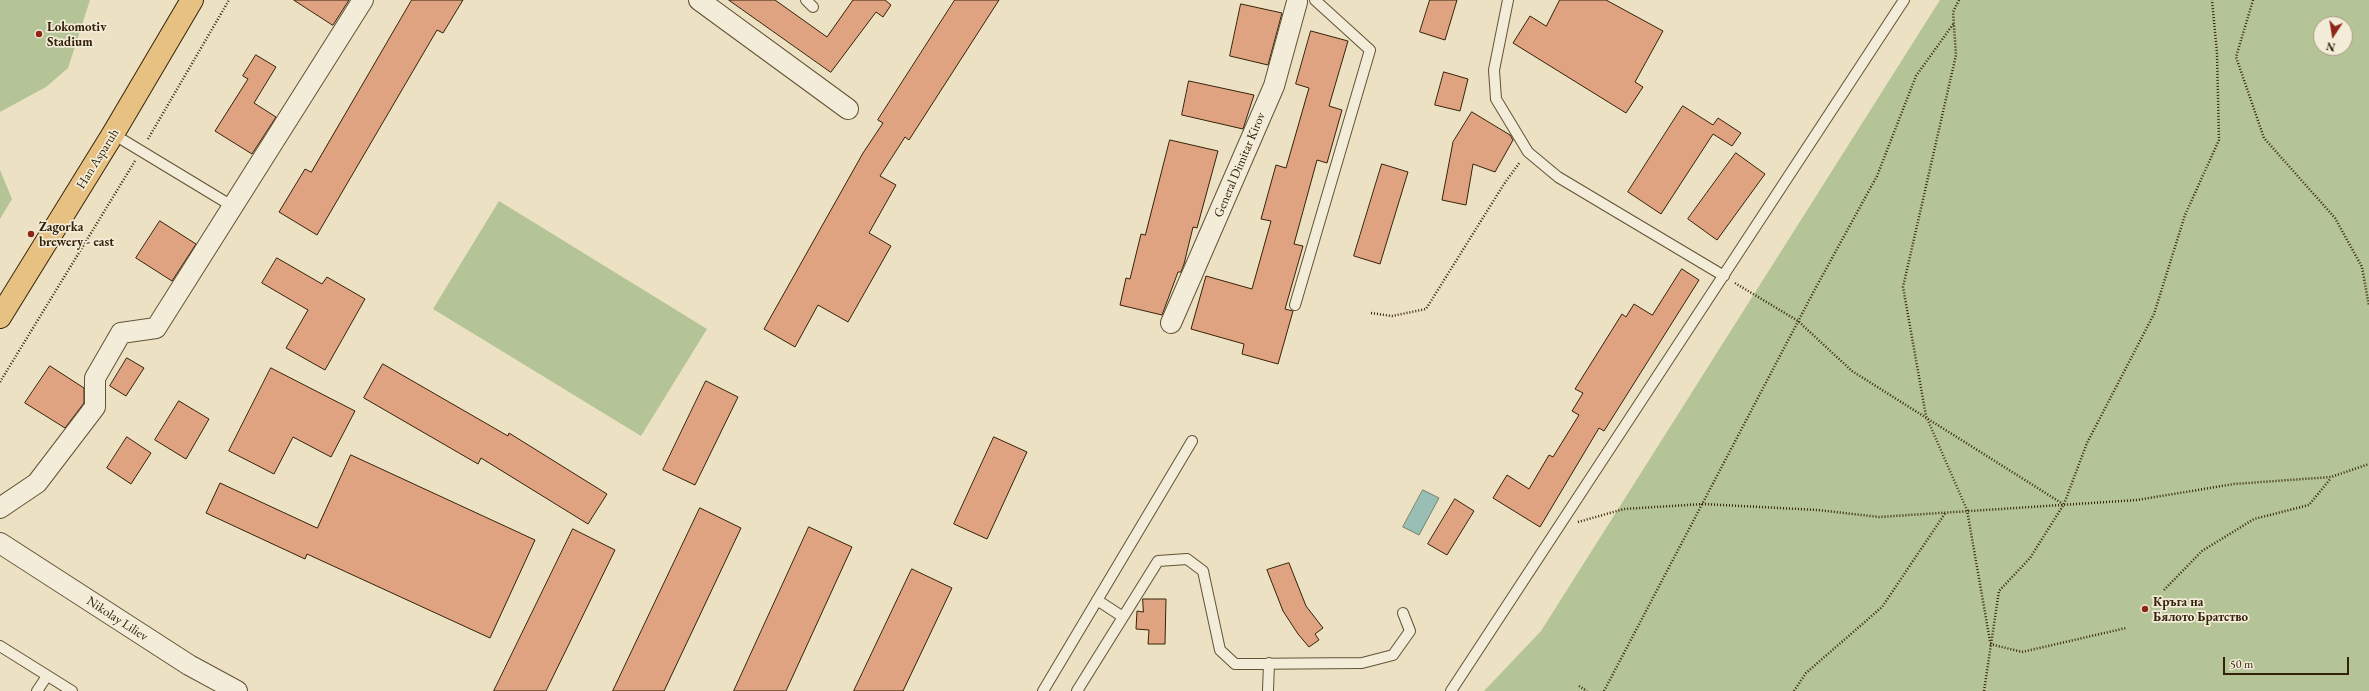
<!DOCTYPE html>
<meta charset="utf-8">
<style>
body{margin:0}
#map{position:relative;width:2369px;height:691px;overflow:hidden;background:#ece2c3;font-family:"EB Garamond",serif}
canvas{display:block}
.north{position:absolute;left:2313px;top:16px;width:40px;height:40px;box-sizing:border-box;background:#f3ecd8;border:1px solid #a79b85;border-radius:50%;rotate:192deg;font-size:11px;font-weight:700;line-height:16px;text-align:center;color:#342208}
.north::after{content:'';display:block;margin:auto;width:14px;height:18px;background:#8f2418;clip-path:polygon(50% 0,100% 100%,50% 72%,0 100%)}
.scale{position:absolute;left:2223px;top:657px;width:126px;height:18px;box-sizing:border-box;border:2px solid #342208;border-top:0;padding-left:5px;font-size:12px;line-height:14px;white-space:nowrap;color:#342208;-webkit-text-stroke:3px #f3ecd8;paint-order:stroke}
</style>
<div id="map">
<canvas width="2369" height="691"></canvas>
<div class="north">N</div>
<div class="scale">50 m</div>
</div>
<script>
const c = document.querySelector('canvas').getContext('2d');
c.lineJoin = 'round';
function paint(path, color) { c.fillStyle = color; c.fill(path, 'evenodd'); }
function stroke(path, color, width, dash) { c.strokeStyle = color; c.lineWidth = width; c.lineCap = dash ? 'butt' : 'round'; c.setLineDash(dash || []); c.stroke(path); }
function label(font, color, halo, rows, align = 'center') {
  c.font = font + ' "EB Garamond",serif'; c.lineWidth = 3.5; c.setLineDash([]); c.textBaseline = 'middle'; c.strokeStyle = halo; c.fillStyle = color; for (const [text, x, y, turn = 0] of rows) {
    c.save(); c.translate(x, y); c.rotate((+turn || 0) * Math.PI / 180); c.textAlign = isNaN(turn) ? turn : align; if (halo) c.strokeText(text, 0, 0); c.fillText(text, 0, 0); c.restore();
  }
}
paint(new Path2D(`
 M0,0H90L68,68L46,87L0,112Z
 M1940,0H2369V691H1484L1541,631ZM2321,24H2345V48H2321Z
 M0,170L12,199L0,219Z
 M499,201L707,329L641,436L433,309Z`), '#b4c496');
const water = new Path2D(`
 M1423,490L1439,498L1419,535L1403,527Z`);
paint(water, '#99beb3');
stroke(water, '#71806f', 1);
const building = new Path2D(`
 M294,0H349L333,25Z
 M412,0H463L443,33L437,30L317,235L279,212L305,169L311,172Z
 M729,0H775L827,37L853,0H885L891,5L883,17L876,12L831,72Z
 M955,0H999L909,140L905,137L880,176L896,185L869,233L891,246L848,322L818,305L795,347L764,329L863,153L883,123L878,120Z
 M1430,0H1457L1445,40L1420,32Z
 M1560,0H1606L1663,31L1635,82L1643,87L1626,113L1513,43L1530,16L1546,26Z
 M1241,4L1282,13L1268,65L1230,56Z
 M1311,31L1348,41L1329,106L1342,110L1327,163L1317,160L1294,244L1303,246L1285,309L1293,311L1278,364L1242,354L1244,344L1191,329L1206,276L1252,289L1271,221L1261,219L1276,165L1286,168L1309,88L1296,84Z
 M256,55L276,67L254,103L276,117L252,154L215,131L248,79L243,76Z
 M1444,72L1468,79L1460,111L1435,105Z
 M1189,81L1254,95L1243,129L1182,115Z
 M1683,106L1713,125L1718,118L1741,133L1732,146L1713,134L1661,214L1628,192Z
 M1472,112L1510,135L1513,140L1495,172L1473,164L1466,205L1442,200L1453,142Z
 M1170,140L1218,151L1197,228L1193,227L1184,264L1181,272H1178L1162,315L1120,305L1126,278L1130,279L1141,234L1145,235Z
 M1736,153L1765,174L1717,240L1688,219Z
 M1382,164L1408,172L1380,264L1354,256Z
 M160,221L196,244L172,281L136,258Z
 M277,258L322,284L327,277L365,299L325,370L286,348L308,310L262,283Z
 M1682,269L1699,280L1604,431L1599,428L1540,527L1493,498L1507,475L1529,489L1549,455L1553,457L1579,415L1572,411L1583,393L1575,389L1622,314L1626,317L1634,304L1652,315Z
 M127,358L144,368L126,396L110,386Z
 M383,364L508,436L509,433L607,494L588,524L481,458L478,464L364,398Z
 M50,366L84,388V403L65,428L25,403Z
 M271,368L355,411L331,457L293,437L274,474L229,451Z
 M706,381L738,397L695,485L663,470Z
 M179,401L209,419L186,459L155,440Z
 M127,437L151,453L131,484L107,468Z
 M994,437L1027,452L987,539L954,524Z
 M351,455L535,540L490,638L307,554L305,559L206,513L220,483L317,528Z
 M1455,499L1474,511L1447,555L1428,544Z
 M700,508L741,528L664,691H613Z
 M809,527L852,547L786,691H734Z
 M573,529L615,550L546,691H494Z
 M1289,563L1306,606L1323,628L1315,634L1319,640L1309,647L1298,634L1283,611L1267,570Z
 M912,569L952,588L903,691H854Z
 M1143,599H1166L1165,644H1148L1149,630L1136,629L1137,611L1143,612Z`);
paint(building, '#e0a382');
stroke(building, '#342208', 1);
const service = new Path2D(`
 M806,0L813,7
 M1508,0L1494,70L1496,99L1528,152L1558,177L1724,276
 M113,134L232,206
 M1295,305L1370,50L1315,0
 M1097,600L1123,617
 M0,646L72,691
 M37,691L47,676
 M1043,691L1192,441
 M1077,691L1158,561L1187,559L1203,571L1220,650L1235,664L1362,663L1393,655L1410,631L1403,613
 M1268,691L1269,663
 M1451,691L1904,0`);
const minor = new Path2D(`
 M699,0L848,109
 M1171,323L1274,86L1297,2
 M0,508L37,483L95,407V378L121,333L156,328L363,0
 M0,543L189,665L237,691`);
const primary = new Path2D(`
 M0,317L113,134L192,0`);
stroke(service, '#625237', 12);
stroke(minor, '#625237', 22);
stroke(primary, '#342208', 24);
stroke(new Path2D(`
 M1959,0L1953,12L1956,55L1903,287L1926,416L1967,510L1990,641
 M2253,0L2236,57L2264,138L2335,218L2362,267L2369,306
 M148,139L229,0
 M1735,283L1798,321L1852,371L2063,504
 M1371,313L1392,316L1426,309L1504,184L1520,162
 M0,382L135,161
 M1578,522L1624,509L1703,504L1818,510L1879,517L2137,500L2234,484L2331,477L2369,464
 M2164,590L2202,551L2254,519L2309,505L2331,478
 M1990,644L2022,652L2126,628
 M1579,686L1587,691
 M1604,691L1814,291L1877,176L1916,76L1954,23
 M1794,691L1806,673L1882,607L1946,512
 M1984,691L1999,591L2030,558L2064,504L2087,443L2154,314L2185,215L2219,140L2217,53L2212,0`), '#342208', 2.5, [1, 2]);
stroke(service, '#f3ecd8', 10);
stroke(minor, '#f3ecd8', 20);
stroke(primary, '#e6c182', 22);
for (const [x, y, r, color] of [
 [39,34,4,"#8f2418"],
 [31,234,4,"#8f2418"],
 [2145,609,4,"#8f2418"]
]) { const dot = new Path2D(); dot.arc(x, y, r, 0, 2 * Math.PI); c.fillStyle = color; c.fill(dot); stroke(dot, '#f3ecd8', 1.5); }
label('bold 13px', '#342208', '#f3ecd8', [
 ["Lokomotiv",47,27],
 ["Stadium",47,42],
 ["Zagorka",39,227],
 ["brewery - east",39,242],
 ["Кръга на",2153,602],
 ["Бялото Братство",2153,617]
], 'left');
label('13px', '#342208', '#f3ecd8', [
 ["Han Asparuh",98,159,-58],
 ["General Dimitar Kirov",1240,165,-67],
 ["Nikolay Liliev",117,619,33]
]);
</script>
